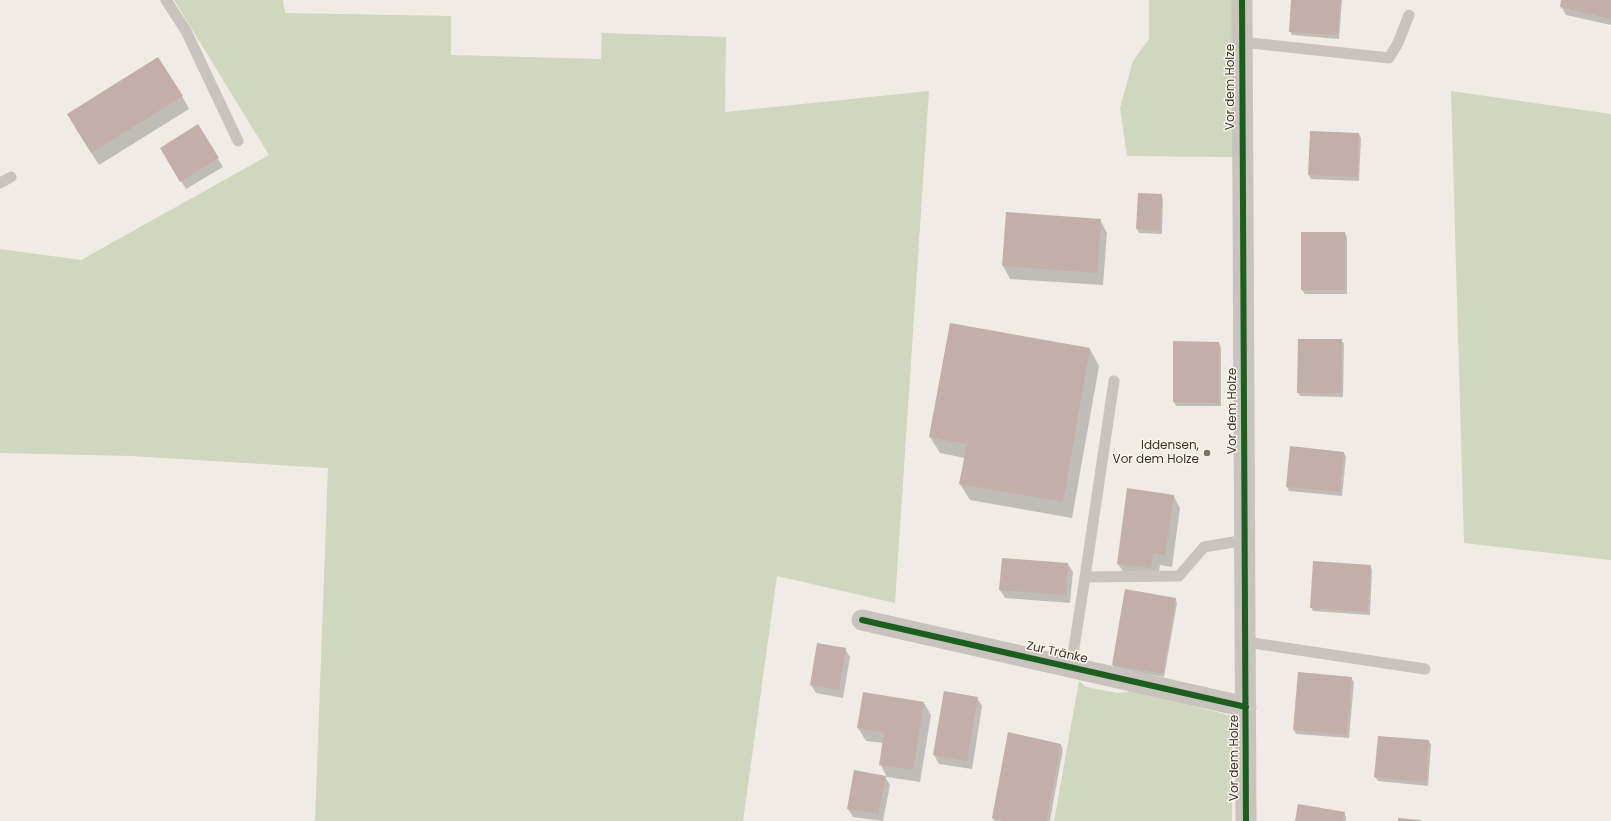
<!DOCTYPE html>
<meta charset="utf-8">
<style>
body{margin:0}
canvas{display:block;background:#f0ebe5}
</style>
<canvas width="1611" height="821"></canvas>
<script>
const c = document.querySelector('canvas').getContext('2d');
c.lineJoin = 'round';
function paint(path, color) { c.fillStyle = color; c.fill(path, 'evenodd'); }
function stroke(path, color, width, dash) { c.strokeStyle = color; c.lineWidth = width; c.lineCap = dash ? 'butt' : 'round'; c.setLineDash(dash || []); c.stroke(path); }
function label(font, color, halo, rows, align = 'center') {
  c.font = font + ' Poppins,sans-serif'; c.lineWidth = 3; c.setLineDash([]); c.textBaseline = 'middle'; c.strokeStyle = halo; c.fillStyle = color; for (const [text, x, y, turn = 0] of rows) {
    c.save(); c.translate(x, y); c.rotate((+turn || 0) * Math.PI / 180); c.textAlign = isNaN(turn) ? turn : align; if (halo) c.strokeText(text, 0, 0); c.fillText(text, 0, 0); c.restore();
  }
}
paint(new Path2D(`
 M174,0H283L285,13L451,16V55L601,59L602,33L726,37L725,112L929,91L895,603L777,576L743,821H315L328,468L131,456L0,453V249L81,260L269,155Z
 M1149,0H1233L1234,157L1127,156L1120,108L1133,61L1149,39Z
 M1451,91L1611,114V560L1464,543Z
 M1079,681L1086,687L1117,693L1134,691L1232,716V821H1054Z`), '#d1d6bf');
paint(new Path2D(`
 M1292,0H1342L1339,39L1292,35L1290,31Z
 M1562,0H1611V25L1566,15L1561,6Z
 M182,96L189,109L99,165L75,127Z
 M198,126L223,167L186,189L161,148Z
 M1359,134L1361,138L1359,181L1311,179L1309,175Z
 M1161,195L1163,199L1162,234L1139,233L1137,229Z
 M1100,220L1107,233L1103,285L1010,279L1003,266Z
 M1345,233L1347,237V294H1305L1302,290Z
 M950,325L1090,349L1099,366L1072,518L970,500L960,484L965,458L940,453L930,437Z
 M1341,340L1344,344L1343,397L1300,396L1298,392Z
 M1219,343L1221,347V406H1176L1174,402Z
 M1344,453L1346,457L1342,496L1289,491L1287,487Z
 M1173,495L1180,508L1172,567L1160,565L1158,580L1126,576L1118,564Z
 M1068,564L1073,572L1070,603L1005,598L1000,590Z
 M1370,566L1372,570L1370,615L1313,611L1311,607Z
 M1175,599L1177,603L1164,677L1115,669L1113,665Z
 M845,649L850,657L843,698L816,693L811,685Z
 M1351,678L1354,682L1349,738L1296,734L1294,730Z
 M944,692L977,698L982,706L972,769L939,764L934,755Z
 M924,703L931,715L920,782L887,777L880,764L884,743L866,741L858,728Z
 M1429,741L1431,745L1428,786L1378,781L1375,777Z
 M1061,745L1063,749L1050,821H994L993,818Z
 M885,777L890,785L883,821L853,817L848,809Z
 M1344,813L1346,817V821H1296Z`), '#0003');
paint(new Path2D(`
 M1291,0H1340L1338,35L1289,32Z
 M1561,0H1611V19L1560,7Z
 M158,57L183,96L91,153L67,114Z
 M198,124L219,158L180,182L160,148Z
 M1310,131L1359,133L1358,177L1308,175Z
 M1138,193L1162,194L1160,231L1136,229Z
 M1006,212L1101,219L1097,273L1002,266Z
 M1301,232H1345V290H1301Z
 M950,323L1090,348L1063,502L959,484L967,444L929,437Z
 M1298,339H1342L1341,393H1297Z
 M1173,341L1219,342V403L1173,402Z
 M1290,446L1344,452L1340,492L1286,487Z
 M1127,488L1174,495L1165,555L1153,553L1151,568L1117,564Z
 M1002,558L1068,563L1066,595L999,590Z
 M1313,561L1371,565L1368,612L1310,608Z
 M1125,589L1176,598L1163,674L1112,665Z
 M817,643L846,648L839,690L810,685Z
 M1298,672L1352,677L1347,735L1293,730Z
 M944,691L978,697L967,761L933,755Z
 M863,692L924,702L913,770L879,765L884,733L857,728Z
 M1008,732L1061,744L1047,821H1004L992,818Z
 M1378,736L1429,740L1426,782L1374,777Z
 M854,770L886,776L878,814L847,809Z
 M1298,804L1345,812L1343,821H1295Z
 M1398,818L1421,820V821H1398Z`), '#c3afa7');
stroke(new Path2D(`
 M166,0L186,31L238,141
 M1242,42L1389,58L1398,43L1409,15
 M0,183L11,177
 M1085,577L1114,381
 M1246,642L1425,669
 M1071,667L1085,577L1179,576L1204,547L1245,540`), '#c9c3be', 11);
stroke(new Path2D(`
 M1242,0L1246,821
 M862,620L1246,707`), '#c9c3be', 21);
stroke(new Path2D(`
 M1242,0L1246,821
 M862,620L1246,707`), '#1b5e20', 6);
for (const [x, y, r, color] of [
 [1207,453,4,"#7a716c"]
]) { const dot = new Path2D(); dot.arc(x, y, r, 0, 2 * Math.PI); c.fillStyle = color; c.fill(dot); stroke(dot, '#fbf5ee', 1.5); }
label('12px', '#3b302b', '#fbf5ee', [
 ["Vor dem Holze",1231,87,-90],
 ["Vor dem Holze",1233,411,-90],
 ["Zur Tränke",1057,653,13],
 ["Vor dem Holze",1235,758,-90]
]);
label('12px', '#3b302b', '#fbf5ee', [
 ["Iddensen,",1199,446],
 ["Vor dem Holze",1199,460]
], 'right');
</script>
